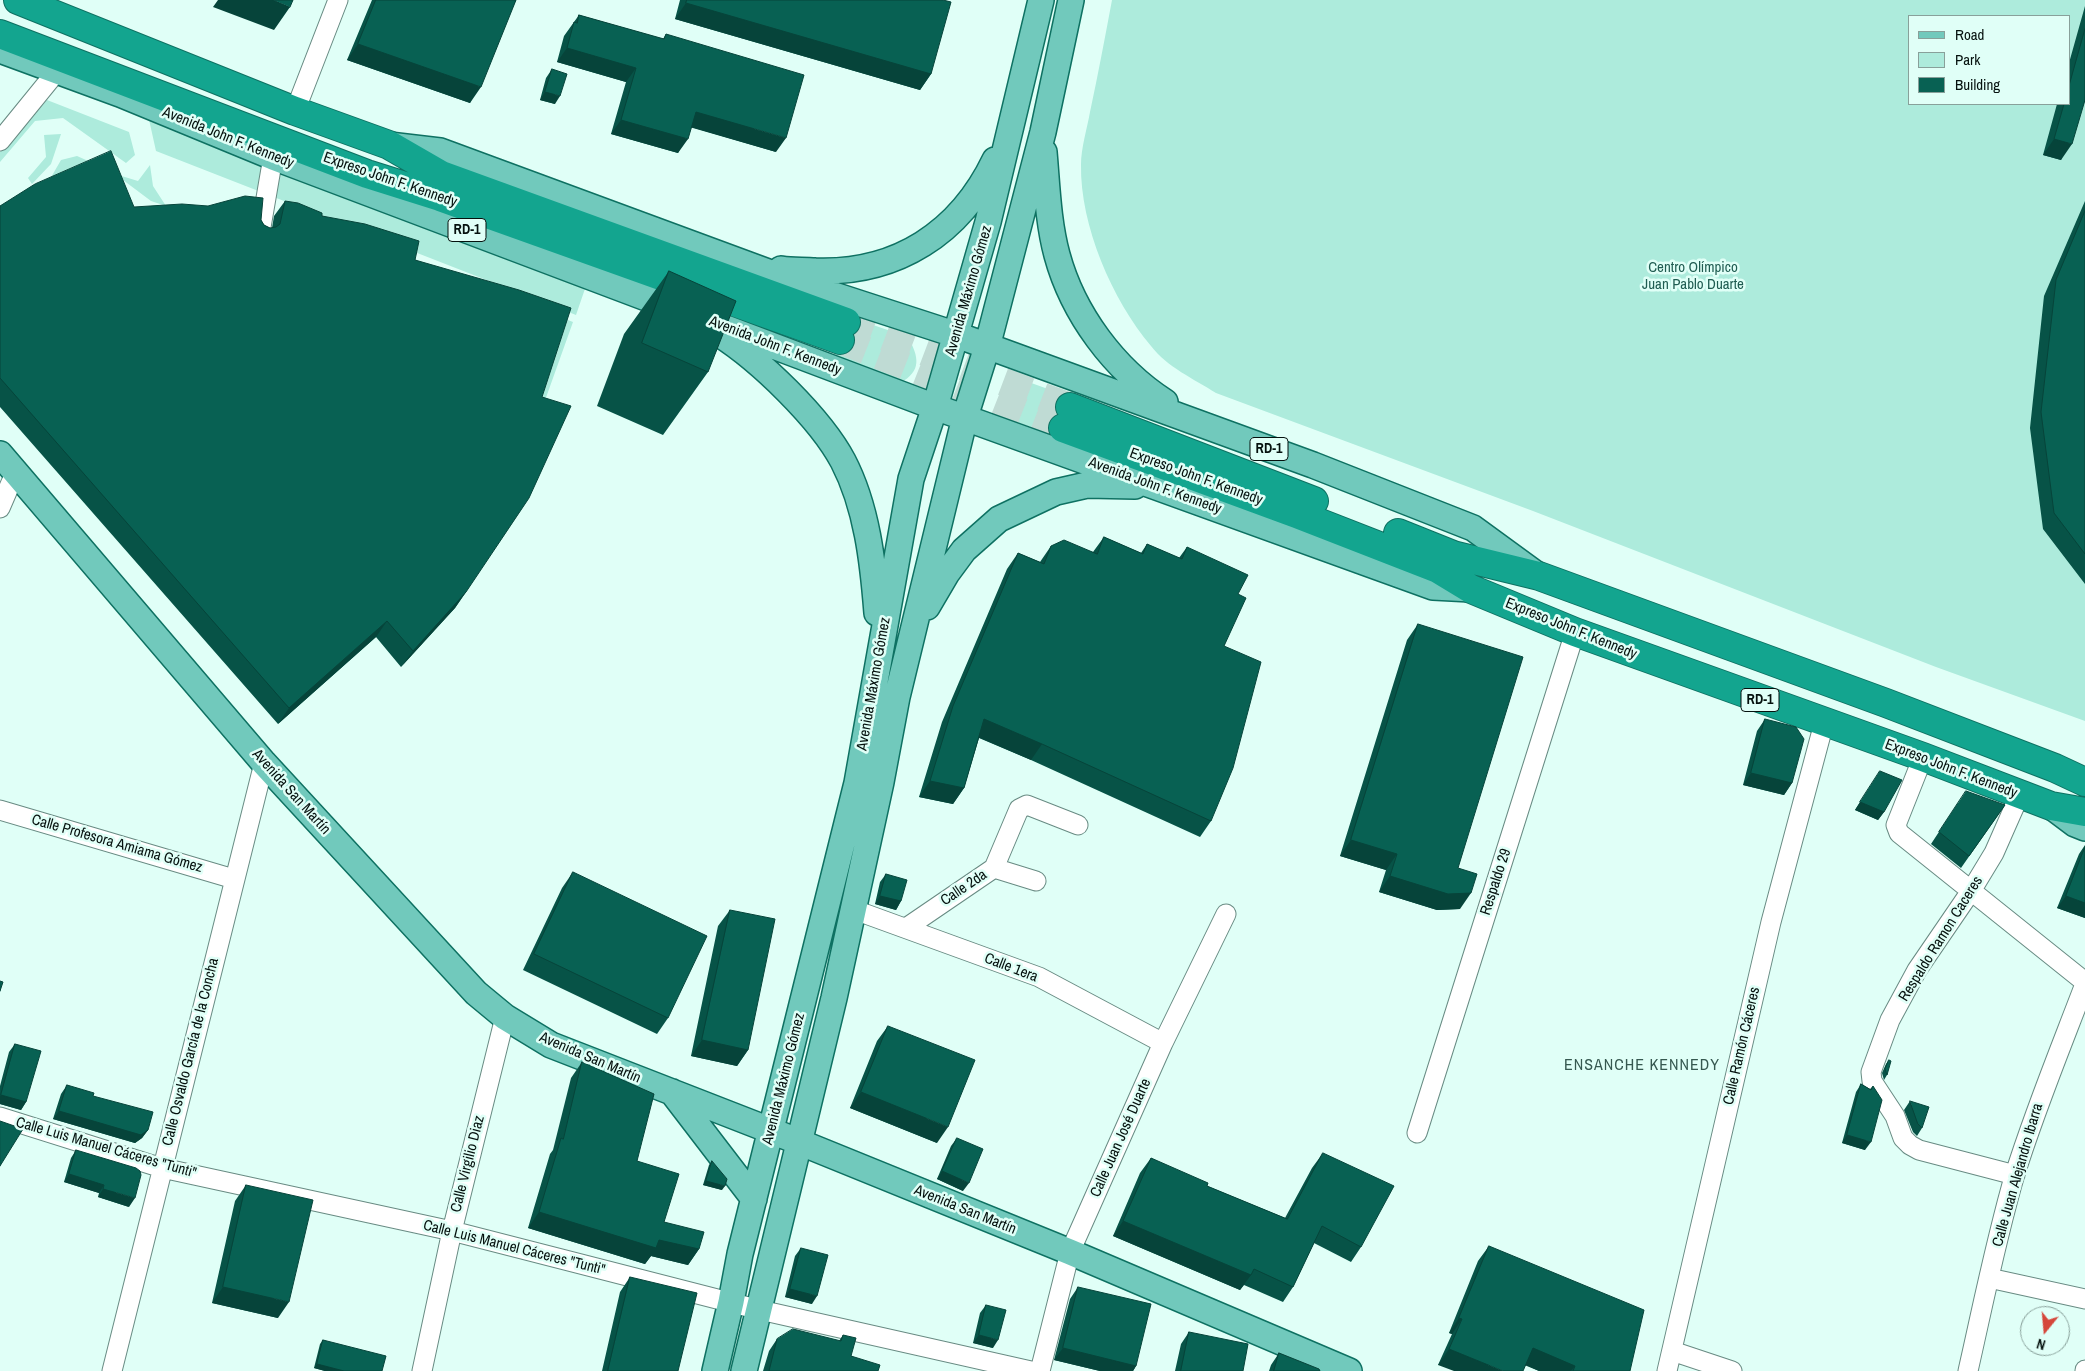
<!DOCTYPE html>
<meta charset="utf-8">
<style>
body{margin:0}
#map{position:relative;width:2085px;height:1371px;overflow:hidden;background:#e0fff7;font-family:"Archivo Narrow",sans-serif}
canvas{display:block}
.legend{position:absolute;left:1908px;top:15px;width:162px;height:90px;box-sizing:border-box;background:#e0fff7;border:1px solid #88a09a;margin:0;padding:6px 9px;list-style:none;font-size:15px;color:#05110e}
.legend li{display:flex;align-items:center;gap:10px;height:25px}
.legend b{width:25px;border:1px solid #88a09a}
.north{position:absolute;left:2020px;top:1306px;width:50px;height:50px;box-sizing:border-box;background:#e0fff7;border:1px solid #88a09a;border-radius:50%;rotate:197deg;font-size:14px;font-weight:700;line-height:20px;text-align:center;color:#05110e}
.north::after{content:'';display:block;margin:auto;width:18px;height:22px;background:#d5473b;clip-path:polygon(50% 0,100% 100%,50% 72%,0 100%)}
</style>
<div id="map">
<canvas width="2085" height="1371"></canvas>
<ul class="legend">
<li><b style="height:6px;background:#71c9bc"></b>Road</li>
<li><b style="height:14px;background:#adebdc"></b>Park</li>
<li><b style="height:14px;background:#086153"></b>Building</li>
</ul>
<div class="north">N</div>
</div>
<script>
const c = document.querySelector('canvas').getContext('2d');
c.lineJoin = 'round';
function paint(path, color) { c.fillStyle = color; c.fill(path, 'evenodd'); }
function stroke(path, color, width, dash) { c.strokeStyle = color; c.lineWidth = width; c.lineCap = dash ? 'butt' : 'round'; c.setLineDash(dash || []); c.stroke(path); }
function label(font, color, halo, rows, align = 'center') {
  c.font = font + ' "Archivo Narrow",sans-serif'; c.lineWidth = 5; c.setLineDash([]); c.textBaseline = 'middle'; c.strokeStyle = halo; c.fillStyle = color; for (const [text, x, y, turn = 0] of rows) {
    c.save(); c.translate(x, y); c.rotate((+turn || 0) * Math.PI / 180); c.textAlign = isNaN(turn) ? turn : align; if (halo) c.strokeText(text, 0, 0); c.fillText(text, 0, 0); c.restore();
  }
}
paint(new Path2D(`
 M1112,0H2085V721L1936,667L1533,511L1216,393C1194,379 1167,367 1151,346C1112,300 1080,225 1081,165C1081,148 1087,129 1090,112C1098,75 1105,37 1112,0ZM1909,16H2069V104H1909Z
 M47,100L129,132L135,155L126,163L63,118L35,121L0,162V152Z
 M148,115L588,280L576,315L156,151Z
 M61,134L51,164L32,184L28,178L46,157L44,135Z
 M77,156L95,164L46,186L61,160Z
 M150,165L153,186L166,206L151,201L115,174L138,181Z
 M412,258L573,322L543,406L562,412L561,420L534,411L564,322L406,274Z
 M847,316L908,337C919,357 922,371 900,383L834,359Z
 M1023,380L1070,397L1055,436L1017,422L1006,407L1012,390Z`), '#adebdc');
stroke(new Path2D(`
 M846,322L1070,407
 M840,340L1063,428`), '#bfdbd4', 28, [28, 14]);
const minor = new Path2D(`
 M295,111L338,0
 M0,141L57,71
 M260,233L273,157
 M0,508L16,471
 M1923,757L1896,825L1899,833L2085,982
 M0,810L234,879
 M994,868L1036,881
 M852,909L1039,977L1163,1043
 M906,928L994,868L1019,809L1027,805L1078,825
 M0,1117L162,1168L452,1231L760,1310L1031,1371
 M1417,1133L1575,632
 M2015,1175L1919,1150L1910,1145L1903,1138L1895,1116L1872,1081L1871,1072L1890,1020L1917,970L1971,891L1994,853L2020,794
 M1989,1278L2085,1299
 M1672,1351L1732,1371
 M112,1371L264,763
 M422,1371L452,1231L505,1017
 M1040,1371L1070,1252L1163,1043L1226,914
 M1667,1371L1771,922L1824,723
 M1968,1371C1983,1305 1996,1239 2015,1174C2035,1110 2061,1047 2085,984
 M2085,1371V1370`);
const major = new Path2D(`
 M0,50L120,94L273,157L935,407L1433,587L1471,589
 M389,145L440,151L803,285L957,335L1313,465L1473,528L1536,574
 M1044,152C1047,186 1048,222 1057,255C1073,314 1114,369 1165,402
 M781,269C792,271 804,270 815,271C897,274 960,233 995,160
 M719,334C760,360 820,418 843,461C867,507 873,562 877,613
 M0,454L264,763L476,993L505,1017L551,1045L772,1131L1070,1252L1349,1371
 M927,607L947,573L964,550L999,519L1056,492L1087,485L1135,486
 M2051,806L2075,824L2085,828
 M672,1092L754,1199
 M715,1371L731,1302L740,1254L857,783L911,479L935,407L988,222L1041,0
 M744,1371L834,998L881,782L897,697L965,417L987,347L1043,132L1071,0`);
const highway = new Path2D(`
 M18,0L295,111L389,145L441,175L846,322
 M0,34L367,174L440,197L840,340
 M1070,407L1314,501
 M1063,428L1297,514L1438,569L1471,589L1575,632L1923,757L2051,806L2085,812
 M1398,533L1453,555L1539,576L1886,703L2055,768L2085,782`);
stroke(minor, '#688b83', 21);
stroke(major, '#0e7162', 28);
stroke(highway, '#0e7162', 30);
stroke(minor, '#fff', 19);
stroke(major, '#71c9bc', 25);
stroke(highway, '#13a58f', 28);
paint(new Path2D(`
 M372,0H516L470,103L347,60Z
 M680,0H943L931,74L920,90L675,19Z
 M2085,6V100L2061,160L2043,155L2057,104H2069V63Z
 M579,15L663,39L666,34L776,152L691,127L678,153L611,134L626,82L557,62L564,36Z
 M552,69L555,104L540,100L546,78Z
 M285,201L322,216L415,260L466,592L455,608L401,667L376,637L278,724L0,407V206L134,207L261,220L264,225L270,228H272L274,216Z
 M2085,201V584L2043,529L2030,428L2044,296Z
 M669,271L708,372L663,435L597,406L624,334Z
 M1104,537L1141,553L1147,544L1179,558L1187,547L1238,594L1224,646L1211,821L1200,837L1031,760L979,738L964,788L953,804L919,797L942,722L1007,569L1018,553L1040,562L1051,546L1093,552Z
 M1418,624L1458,868L1460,909L1437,910L1379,892L1386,870L1340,856L1407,640Z
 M1765,719L1792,783L1784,795L1743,785L1757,731Z
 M1880,771L1884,812L1878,820L1855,810Z
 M1958,803L2005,805L1961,868L1931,844Z
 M2085,845V918L2057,908L2079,854Z
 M573,872L668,1018L657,1034L523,970L562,888Z
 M886,874L901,901L896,910L875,904L880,882Z
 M730,910L748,1050L737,1066L691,1056L718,926Z
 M888,1026L937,1143L850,1108L877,1041Z
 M15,1044L26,1102L21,1110L0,1104V1086L9,1052Z
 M1889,1060L1887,1075L1884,1080L1882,1073L1886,1064Z
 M582,1062L637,1161L664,1222L699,1249L688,1265L651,1256L645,1264L528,1228L550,1154L553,1150L571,1078Z
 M1861,1084L1870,1089L1873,1086L1865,1150L1842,1143L1856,1092Z
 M67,1085L148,1130L142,1138L135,1143L53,1119L61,1094Z
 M1910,1101L1922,1128L1917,1136L1913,1132L1904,1110Z
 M957,1138L963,1191L937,1179L951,1146Z
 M76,1150L129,1207L98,1197L99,1193L64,1182L71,1158Z
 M1323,1153L1361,1247L1351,1262L1314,1243L1293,1287L1283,1302L1244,1285L1240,1290L1113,1236L1140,1173L1151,1158L1207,1186L1285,1218L1312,1168Z
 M712,1161L722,1190L703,1185L709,1165Z
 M246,1185L278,1318L212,1303L235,1201Z
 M1489,1246L1630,1371H1539L1526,1365H1438L1452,1334L1449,1333L1478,1261Z
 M801,1248L812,1304L785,1297L795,1256Z
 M630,1277L678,1371H602L620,1292Z
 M1078,1287L1136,1366L1133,1371H1100L1054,1360L1070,1299Z
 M986,1305L993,1348L973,1343L980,1313Z
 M1189,1332L1243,1371H1175L1181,1344Z
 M843,1335L851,1356L878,1371H763L769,1351L777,1339L839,1341Z
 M323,1340L382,1371H325L314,1368L320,1344Z
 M1279,1353L1320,1371H1269L1271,1365Z`), '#075347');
paint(new Path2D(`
 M218,0H273L290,7L274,30L213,7Z
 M686,3L931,74L920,90L675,19Z
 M358,44L481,87L470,103L347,60Z
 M567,48L636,68L626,82L557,62Z
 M545,92L560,96L555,104L540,100Z
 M696,112L786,138L776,152L686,126Z
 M621,120L688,139L678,153L611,134Z
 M2054,139L2072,144L2061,160L2043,155Z
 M466,592L455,608L401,667L413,651Z
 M387,621L376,637L278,724L289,708Z
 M984,719L1042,744L1031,760L973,735Z
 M1751,773L1792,783L1784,795L1743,785Z
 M930,781L964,788L953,804L919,797Z
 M1860,802L1884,812L1878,820L1855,810Z
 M1351,840L1397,854L1386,870L1340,856Z
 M1390,876L1471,893L1460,909L1437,910L1379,892Z
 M880,896L901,901L896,910L875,904Z
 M2066,896L2085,903V918L2057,908Z
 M702,1040L748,1050L737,1066L691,1056Z
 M861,1092L948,1127L937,1143L850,1108Z
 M1,1095L26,1102L21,1110L0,1104V1096Z
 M59,1111L148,1130L142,1138L135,1143L53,1119Z
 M1847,1135L1871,1142L1865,1150L1842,1143Z
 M942,1171L969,1183L963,1191L937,1179Z
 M69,1174L104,1185L99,1193L64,1182Z
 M706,1181L725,1186L722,1190L703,1185Z
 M103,1189L135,1198L129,1207L98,1197Z
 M539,1212L659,1240L699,1249L688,1265L651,1256L645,1264L528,1228Z
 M1123,1221L1251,1275L1240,1290L1113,1236Z
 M223,1287L289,1302L278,1318L212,1303Z
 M790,1289L817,1296L812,1304L785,1297Z
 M1459,1318L1462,1319L1452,1334L1449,1333Z
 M979,1335L998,1340L993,1348L973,1343Z
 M1063,1348L1136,1366L1133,1371H1100L1054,1360Z
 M1533,1348L1575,1366L1571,1371H1539L1522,1364Z
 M1449,1349L1503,1371H1454L1438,1365Z
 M317,1364L344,1371H325L314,1368Z`), '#06443a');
const building = new Path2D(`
 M273,0H293L290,7Z
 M376,0H516L481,87L358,44Z
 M687,0H943L951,2L931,74L686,3Z
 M579,15L664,39L666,34L804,75L786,138L696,112L688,139L621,120L636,68L567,48L574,22L577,23Z
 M2085,29V100L2072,144L2054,139L2064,104H2069V86Z
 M552,69L567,74L560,96L545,92Z
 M111,151L134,207L182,204L208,206L245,196L263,198L261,220L264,225L270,228L276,227L280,224L285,201L298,203L322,213V216L365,224L419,241L415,260L519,290L571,308L542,397L571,406L529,498L466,592L413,651L387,621L289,708L0,378V206L35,184Z
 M2085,211V554L2054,513L2041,412L2056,280Z
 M669,271L736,301L708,372L642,343Z
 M1104,537L1143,554L1147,544L1182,559L1187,547L1248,575L1238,594L1246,598L1224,646L1261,662L1233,768L1211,821L1042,744L984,719L964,788L930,781L953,706L1018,553L1044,564L1051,546L1064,540L1097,554Z
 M1418,624L1523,657L1458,868L1477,874L1471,893L1448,894L1390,876L1397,854L1351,840Z
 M1765,719L1796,727L1804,739L1792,783L1751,773Z
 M1880,771L1902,780L1884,812L1860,802Z
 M1966,791L2005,805L1969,856L1939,832Z
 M2085,847V903L2066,896Z
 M573,872L707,936L668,1018L534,954Z
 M886,874L907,880L901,901L880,896Z
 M730,910L775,919L748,1050L702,1040Z
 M0,981L3,982L0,991Z
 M888,1026L975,1060L948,1127L861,1092Z
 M15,1044L41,1051L26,1102L1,1095Z
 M1889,1060L1891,1061L1887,1075L1885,1069Z
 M582,1062L654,1094L637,1161L679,1174L664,1222L704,1232L699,1249L659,1240L656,1248L539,1212L561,1138L563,1139Z
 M1861,1084L1871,1090L1873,1086L1882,1100L1871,1142L1847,1135Z
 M67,1085L94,1093L93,1096L153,1112L148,1130L141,1135L59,1111Z
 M1910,1101L1929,1107L1922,1128L1918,1124Z
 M0,1121L23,1129L0,1166Z
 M957,1138L983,1149L969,1183L942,1171Z
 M76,1150L136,1168L140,1171L141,1175L135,1198L103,1189L104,1185L69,1174Z
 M1323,1153L1394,1186L1361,1247L1322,1226L1293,1287L1254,1269L1251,1275L1123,1221L1151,1158L1208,1183L1207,1186L1287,1219Z
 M712,1161L727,1179L725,1186L706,1181Z
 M246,1185L313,1200L289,1302L223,1287Z
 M1489,1246L1644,1310L1630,1371H1573L1575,1366L1533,1348L1523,1371H1503L1449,1349L1462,1319L1459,1318Z
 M801,1248L828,1255L817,1296L790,1289Z
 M630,1277L697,1293L678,1371H608Z
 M1078,1287L1151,1304L1136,1366L1063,1348Z
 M986,1305L1006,1310L998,1340L979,1335Z
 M793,1329L841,1341L843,1335L856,1338L851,1356L880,1365L878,1371H769L777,1339Z
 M1189,1332L1248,1344L1243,1371H1181Z
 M323,1340L386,1356L382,1371H344L317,1364Z
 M1279,1353L1319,1369L1320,1371H1274Z`);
paint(building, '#086153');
stroke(building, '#06443a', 1);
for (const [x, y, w] of [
 [467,230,38],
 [1269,449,38],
 [1760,700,38]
]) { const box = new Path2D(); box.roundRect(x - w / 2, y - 11.5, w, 23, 4); c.fillStyle = '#e0fff7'; c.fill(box); stroke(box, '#05110e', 1); }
label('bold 14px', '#05110e', null, [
 ["RD-1",467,230],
 ["RD-1",1269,449],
 ["RD-1",1760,700]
]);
label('15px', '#05110e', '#e0fff7', [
 ["Avenida John F. Kennedy",228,138,22],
 ["Expreso John F. Kennedy",390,180,19],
 ["Avenida Máximo Gómez",969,291,-74],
 ["Avenida John F. Kennedy",775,346,21],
 ["Expreso John F. Kennedy",1196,477,20],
 ["Avenida John F. Kennedy",1155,486,20],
 ["Expreso John F. Kennedy",1571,629,22],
 ["Avenida Máximo Gómez",874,684,-80],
 ["Expreso John F. Kennedy",1951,769,21],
 ["Avenida San Martín",291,792,48],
 ["Calle Profesora Amiama Gómez",117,844,16],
 ["Respaldo 29",1496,882,-72],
 ["Calle 2da",964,888,-34],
 ["Respaldo Ramon Caceres",1941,939,-58],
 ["Calle 1era",1011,968,21],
 ["Calle Ramón Cáceres",1742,1046,-77],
 ["Calle Osvaldo García de la Concha",191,1052,-76],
 ["Avenida San Martín",590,1058,23],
 ["Avenida Máximo Gómez",784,1079,-76],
 ["Calle Juan José Duarte",1121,1138,-66],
 ["Calle Luis Manuel Cáceres \"Tunti\"",106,1148,16],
 ["Calle Virgilio Diaz",468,1164,-76],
 ["Calle Juan Alejandro lbarra",2018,1175,-74],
 ["Avenida San Martín",965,1210,22],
 ["Calle Luis Manuel Cáceres \"Tunti\"",514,1248,14]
]);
label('15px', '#1f5c51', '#e0fff7', [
 ["Centro Olímpico",1693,268],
 ["Juan Pablo Duarte",1693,285]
]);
c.letterSpacing = '1px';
label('16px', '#365850', '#e0fff7', [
 ["ENSANCHE KENNEDY",1642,1066]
]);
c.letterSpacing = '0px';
</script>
